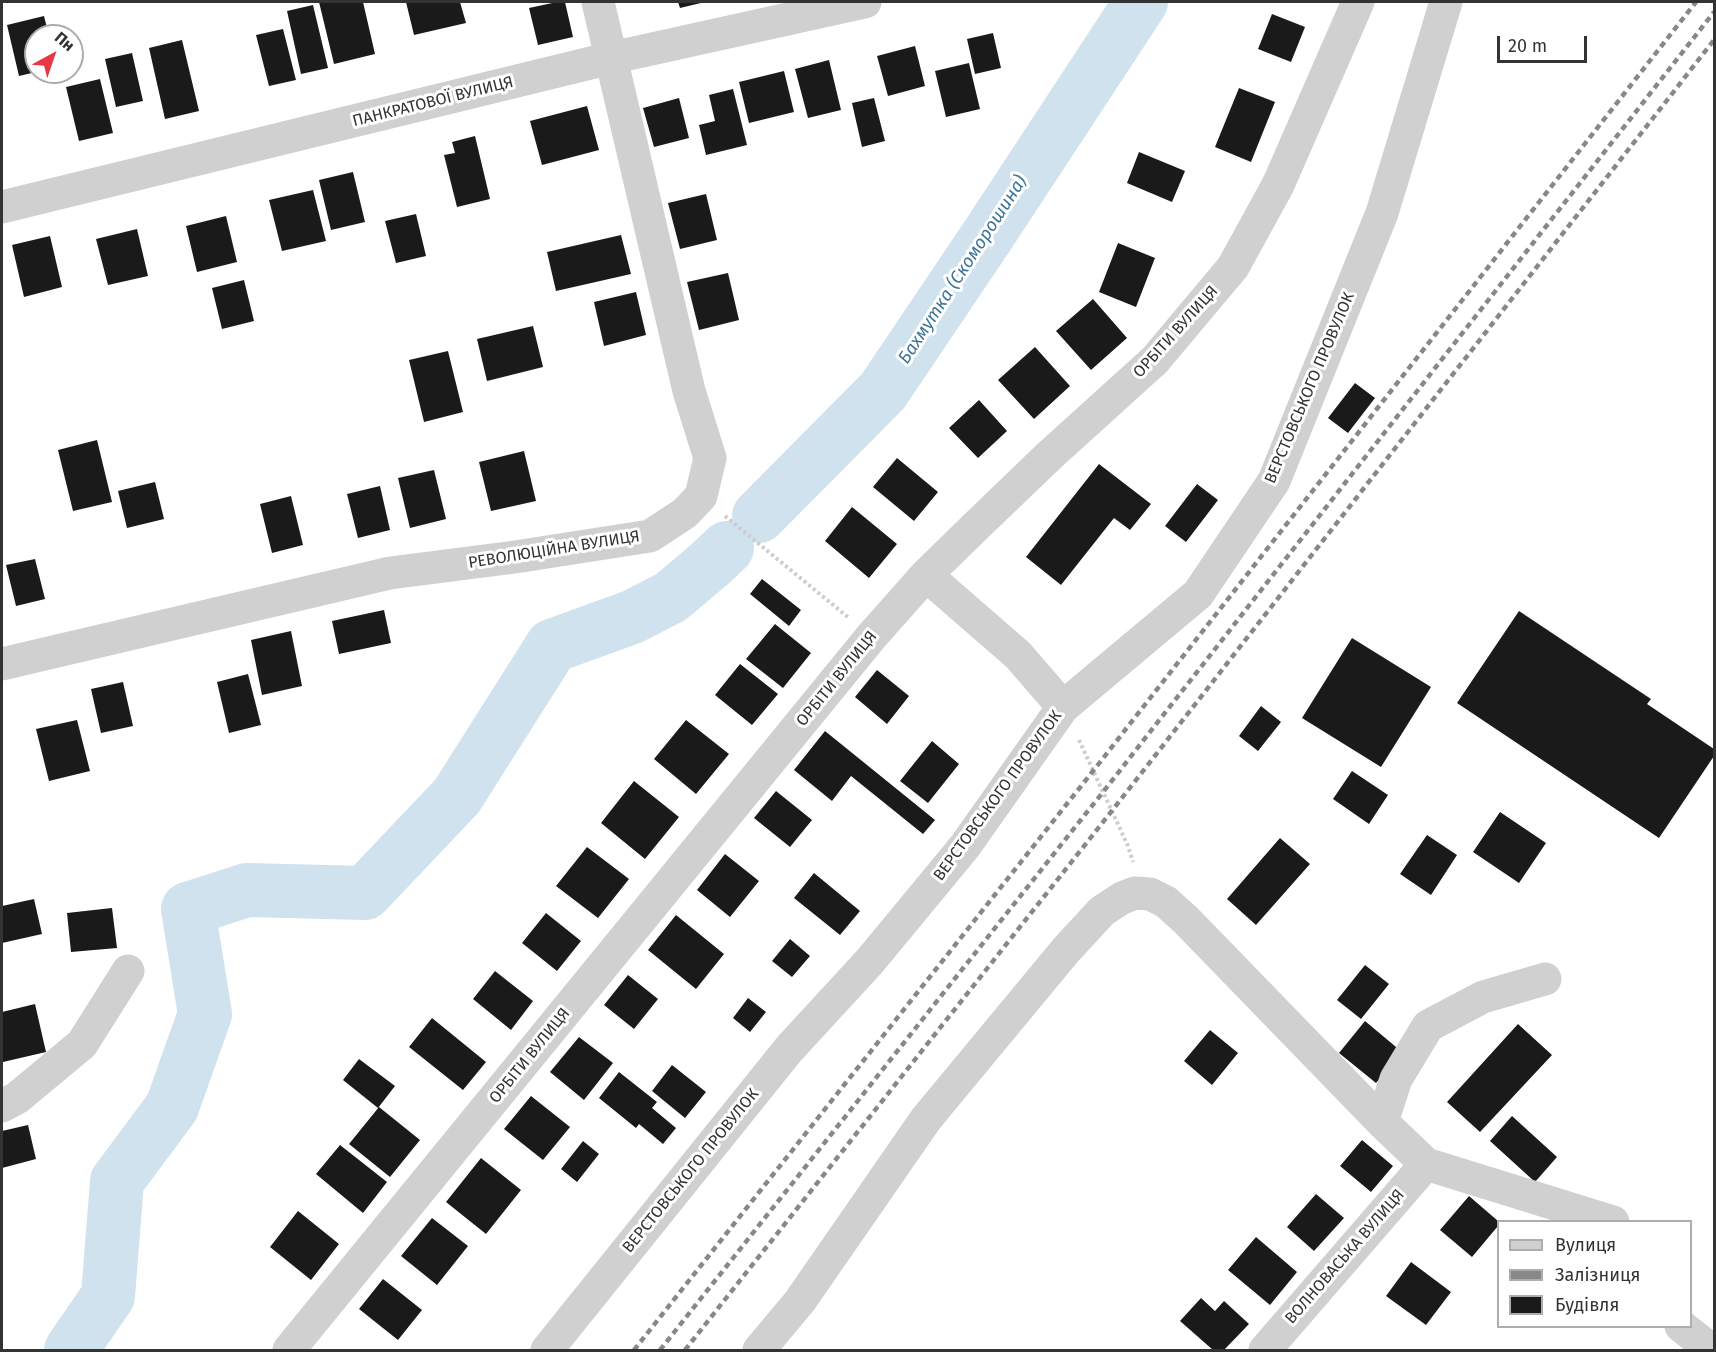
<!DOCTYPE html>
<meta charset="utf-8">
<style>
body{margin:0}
#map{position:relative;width:1716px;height:1352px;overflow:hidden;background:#fff;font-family:"Fira Sans",sans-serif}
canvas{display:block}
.frame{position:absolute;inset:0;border:3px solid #333;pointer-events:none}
.legend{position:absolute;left:1497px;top:1220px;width:195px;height:108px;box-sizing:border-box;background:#fff;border:2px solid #adadad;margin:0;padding:8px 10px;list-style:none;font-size:18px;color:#333}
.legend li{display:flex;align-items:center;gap:12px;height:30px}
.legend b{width:30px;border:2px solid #adadad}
.north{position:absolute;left:24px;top:24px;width:60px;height:60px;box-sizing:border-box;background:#fff;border:2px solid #adadad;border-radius:50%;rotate:40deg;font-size:16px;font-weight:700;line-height:24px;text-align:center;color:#333}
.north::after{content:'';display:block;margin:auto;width:21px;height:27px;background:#e63946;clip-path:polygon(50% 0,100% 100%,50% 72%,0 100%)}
.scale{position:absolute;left:1497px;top:36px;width:90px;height:27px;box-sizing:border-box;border:3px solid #333;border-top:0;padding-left:8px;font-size:18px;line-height:21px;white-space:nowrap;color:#333;-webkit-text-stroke:4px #fff;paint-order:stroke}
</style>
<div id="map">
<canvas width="1716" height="1352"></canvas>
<div class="frame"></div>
<ul class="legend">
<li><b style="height:8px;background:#d0d0d0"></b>Вулиця</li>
<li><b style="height:8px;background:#888"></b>Залізниця</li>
<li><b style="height:16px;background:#1a1a1a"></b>Будівля</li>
</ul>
<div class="north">Пн</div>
<div class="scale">20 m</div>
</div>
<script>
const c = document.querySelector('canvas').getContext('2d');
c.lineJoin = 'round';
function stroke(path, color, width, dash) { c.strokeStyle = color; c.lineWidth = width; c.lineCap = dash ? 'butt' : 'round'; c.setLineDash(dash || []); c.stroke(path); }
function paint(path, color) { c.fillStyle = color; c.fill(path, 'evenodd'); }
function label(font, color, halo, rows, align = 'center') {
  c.font = font + ' "Fira Sans",sans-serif'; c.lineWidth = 6; c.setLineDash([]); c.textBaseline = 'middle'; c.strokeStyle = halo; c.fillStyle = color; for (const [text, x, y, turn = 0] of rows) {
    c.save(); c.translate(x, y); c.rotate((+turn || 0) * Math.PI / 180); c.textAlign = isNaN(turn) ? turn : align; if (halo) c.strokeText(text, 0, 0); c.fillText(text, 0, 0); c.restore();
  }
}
stroke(new Path2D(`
 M759,516L883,391L988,235L1141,2
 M71,1350L108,1296L117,1181L172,1107L205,1014L188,909L247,890L365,893L457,796L552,646L632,617L671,597L710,564L727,548`), '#cfe2ee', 54);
paint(new Path2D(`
 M319,2H363L375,54L334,64Z
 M406,2H460L466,23L414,35Z
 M557,2H565L573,37L538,45L529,8Z
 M678,2H705L680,8Z
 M313,5L328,68L301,74L287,11Z
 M1272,14L1305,27L1291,62L1258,49Z
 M44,16L49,36H36V72L19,76L7,25Z
 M283,29L296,80L269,86L256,35Z
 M993,33L1001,68L975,74L967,39Z
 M182,40L199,111L165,119L149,48Z
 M915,46L925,86L888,96L877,56Z
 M132,53L143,101L116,107L105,59Z
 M829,60L841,110L808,118L795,69Z
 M969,63L980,109L946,117L935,71Z
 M784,71L794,112L749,123L739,82Z
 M100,79L113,133L79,141L66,87Z
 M1239,88L1275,102L1251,162L1215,147Z
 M733,89L747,145L706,155L699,125L715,121L709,95Z
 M679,98L689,138L654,147L643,108Z
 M874,98L885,141L862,147L852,103Z
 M587,106L599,150L542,165L530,121Z
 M475,136L490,199L457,207L444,155L455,153L452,142Z
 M1139,152L1185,171L1172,202L1127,183Z
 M353,172L365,222L331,230L319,180Z
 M313,190L326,241L282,251L269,200Z
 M706,194L717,240L680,249L668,203Z
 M416,214L426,256L396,263L385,221Z
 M226,216L237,262L197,272L186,226Z
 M137,229L148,276L108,285L96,239Z
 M621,235L631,274L556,291L547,252Z
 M50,236L62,287L24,297L12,245Z
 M1118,243L1155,258L1136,307L1099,292Z
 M728,273L739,320L699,330L687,282Z
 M244,280L254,321L222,329L212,288Z
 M636,292L646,335L604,346L594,302Z
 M1093,299L1127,338L1091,370L1056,331Z
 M533,326L543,367L487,381L477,339Z
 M1035,347L1070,386L1034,419L998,380Z
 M448,351L463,412L424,422L409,360Z
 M1355,383L1375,398L1348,433L1328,418Z
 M979,400L1007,431L978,458L949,428Z
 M97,440L112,502L73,511L58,450Z
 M524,451L536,501L491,511L479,462Z
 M897,458L938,492L914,521L873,487Z
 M1099,464L1151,504L1130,530L1114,518L1061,585L1026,557Z
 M434,470L446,519L410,528L398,478Z
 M155,482L164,519L127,528L118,491Z
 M1197,484L1218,500L1186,542L1165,526Z
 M380,486L390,530L358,538L347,494Z
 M291,496L303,545L272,553L260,504Z
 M852,507L897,544L869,578L825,541Z
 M35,559L45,599L16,606L6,565Z
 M762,579L801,610L789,626L750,594Z
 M384,610L391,643L339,654L332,621Z
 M1519,611L1651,699L1647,704L1714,749V756L1659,838L1457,703Z
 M775,624L811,653L783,688L746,659Z
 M291,631L302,686L262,695L251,640Z
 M1352,638L1431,687L1381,767L1302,718Z
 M740,664L778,694L752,725L715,695Z
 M877,670L909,696L887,724L855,697Z
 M248,674L261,725L229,733L217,682Z
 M123,682L133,726L101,733L91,689Z
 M1261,706L1281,722L1258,751L1239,736Z
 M77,720L90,771L49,781L36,729Z
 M686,720L729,754L696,794L654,759Z
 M825,731L935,820L923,834L851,776L832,801L794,770Z
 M932,741L959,764L928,803L900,781Z
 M1352,771L1388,795L1369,824L1333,799Z
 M634,781L679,817L645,859L601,823Z
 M776,791L812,820L790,847L754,818Z
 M1500,812L1546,843L1519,883L1473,852Z
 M1427,835L1457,855L1431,895L1400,874Z
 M1280,838L1310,864L1256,925L1227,899Z
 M587,847L629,879L598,918L556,886Z
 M725,854L759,881L730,917L697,890Z
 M814,873L860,911L840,935L794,898Z
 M34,899L42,934L2,943V906Z
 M112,908L117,948L71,952L67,913Z
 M546,913L581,941L557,971L522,943Z
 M676,915L724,954L696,989L648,950Z
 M790,939L810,956L792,977L772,961Z
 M1365,965L1389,984L1361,1019L1337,1000Z
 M495,971L533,1001L511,1030L473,999Z
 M628,975L658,999L634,1029L604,1005Z
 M748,998L766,1012L750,1032L733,1018Z
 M35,1004L46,1052L3,1062L2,1012Z
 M432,1018L486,1062L463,1090L409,1047Z
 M1365,1021L1402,1052L1376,1083L1339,1053Z
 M1518,1024L1552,1055L1480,1132L1447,1102Z
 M1210,1030L1238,1053L1212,1085L1184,1061Z
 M579,1037L613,1063L584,1100L550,1072Z
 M359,1059L395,1086L378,1108L343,1080Z
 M672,1065L706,1092L685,1118L652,1091Z
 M619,1072L657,1102L652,1108L676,1128L663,1144L639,1124L636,1128L599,1098Z
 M531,1096L570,1127L543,1160L504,1129Z
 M379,1107L420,1140L390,1177L349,1144Z
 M1512,1116L1557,1157L1535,1182L1490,1141Z
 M28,1125L36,1159L2,1168V1131Z
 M1362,1140L1393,1166L1371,1192L1340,1166Z
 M583,1141L599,1154L577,1182L561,1169Z
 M340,1145L387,1182L363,1213L316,1174Z
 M481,1158L521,1190L486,1234L446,1202Z
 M1316,1194L1344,1218L1314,1251L1287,1227Z
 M1469,1196L1498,1221V1226L1472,1257L1440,1230Z
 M298,1211L339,1244L311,1280L270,1247Z
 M432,1218L468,1246L437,1285L401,1256Z
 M1256,1237L1297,1272L1270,1305L1228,1270Z
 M1411,1262L1451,1292L1426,1325L1386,1296Z
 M383,1279L422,1310L398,1340L359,1309Z
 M1201,1298L1215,1311L1224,1301L1249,1324L1224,1350H1213L1180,1321Z`), '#1a1a1a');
stroke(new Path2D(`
 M725,516L849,618
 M1079,740L1128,846L1133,862`), '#cdcdcd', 4, [3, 3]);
stroke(new Path2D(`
 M2,207L611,58L865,2
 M926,575L1018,655L1063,707
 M2,664L390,573L515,557L650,536L685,513L701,496L710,458L689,391L598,2
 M2,1106L17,1098L82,1044L128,971
 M1382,1122L1396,1079L1428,1026L1483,997L1545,979
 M1681,1326L1709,1348L1714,1349
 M289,1350L871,637L926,575L972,530L1049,456L1155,360L1233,267L1278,185L1358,2
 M547,1350L789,1049L870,961L965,846L1063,707L1198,594L1274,481L1382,213L1446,2
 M759,1350L800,1301L926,1119L1066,950L1102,911L1122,898L1135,893L1150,894L1166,902L1186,920L1382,1122L1426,1164L1613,1222
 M1265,1350L1426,1164`), '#d0d0d0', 33);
stroke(new Path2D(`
 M634,1350L1093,771L1696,2
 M660,1350L1103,792L1714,12
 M685,1350L1111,812L1714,40`), '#888', 4.5, [6, 4.5]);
label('16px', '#333', '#fff', [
 ["ПАНКРАТОВОЇ ВУЛИЦЯ",433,102,-14],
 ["ОРБІТИ ВУЛИЦЯ",1176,332,-48],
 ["ВЕРСТОВСЬКОГО ПРОВУЛОК",1310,388,-67],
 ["РЕВОЛЮЦІЙНА ВУЛИЦЯ",554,550,-9],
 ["ОРБІТИ ВУЛИЦЯ",837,679,-51],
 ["ВЕРСТОВСЬКОГО ПРОВУЛОК",998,796,-54],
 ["ОРБІТИ ВУЛИЦЯ",530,1056,-51],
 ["ВЕРСТОВСЬКОГО ПРОВУЛОК",691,1171,-51],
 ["ВОЛНОВАСЬКА ВУЛИЦЯ",1345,1257,-49]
]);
label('italic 18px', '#3f7597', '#fff', [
 ["Бахмутка (Скоморошина)",963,270,-57]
]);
</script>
